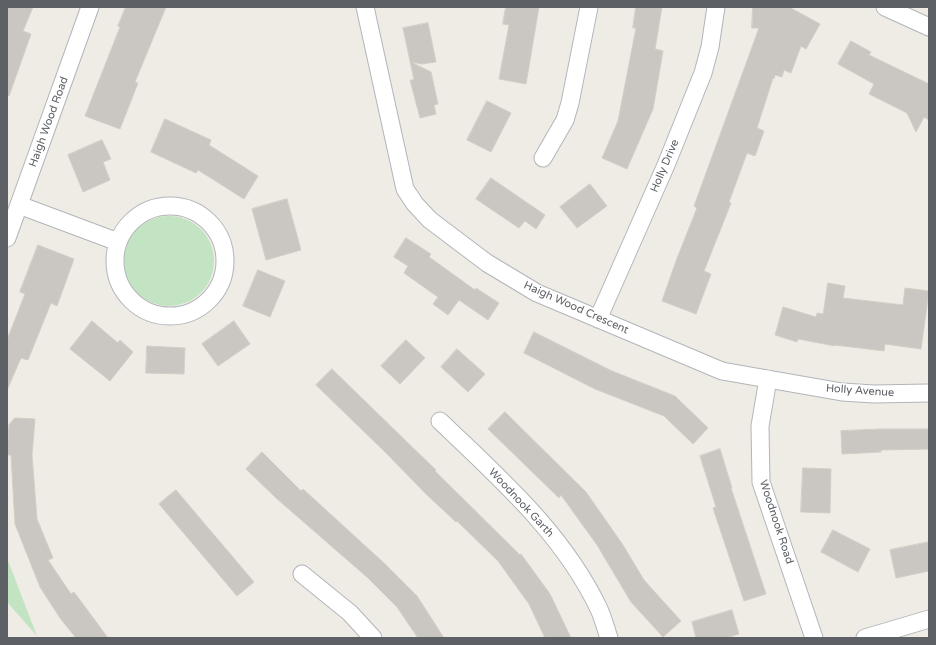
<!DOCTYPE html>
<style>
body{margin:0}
#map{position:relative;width:936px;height:645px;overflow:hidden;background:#eeece5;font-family:"Varela Round",sans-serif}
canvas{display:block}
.frame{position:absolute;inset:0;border:8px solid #5d6065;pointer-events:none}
</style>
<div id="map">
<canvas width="936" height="645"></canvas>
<div class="frame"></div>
</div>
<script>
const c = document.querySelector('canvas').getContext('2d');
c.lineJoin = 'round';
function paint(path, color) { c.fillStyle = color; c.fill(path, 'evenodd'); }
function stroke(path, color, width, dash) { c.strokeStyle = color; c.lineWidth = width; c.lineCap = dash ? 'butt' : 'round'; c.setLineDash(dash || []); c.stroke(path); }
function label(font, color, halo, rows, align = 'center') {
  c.font = font + ' "Varela Round",sans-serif'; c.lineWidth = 3; c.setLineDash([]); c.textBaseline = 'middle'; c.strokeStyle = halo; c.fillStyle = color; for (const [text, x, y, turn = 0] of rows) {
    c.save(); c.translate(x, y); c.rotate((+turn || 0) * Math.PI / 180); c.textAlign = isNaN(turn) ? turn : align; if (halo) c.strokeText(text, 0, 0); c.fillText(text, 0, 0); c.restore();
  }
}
paint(new Path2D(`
 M124 261a45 45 0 1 1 90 0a45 45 0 1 1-90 0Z
 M7,558L37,636L7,602Z`), '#c3e4c3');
const building = new Path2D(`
 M7,7H33L23,31L31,34L9,96L7,95Z
 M126,7H166L135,82L138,83L120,129L85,116L120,27L118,26Z
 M506,7H539L526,84L499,79L509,25L503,24Z
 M636,7H662L655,49L663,51L653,109L627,169L602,158L618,121L636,28H633Z
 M753,7H789L820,24L806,49L801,46L791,73L784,70L782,77L775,75L774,79L773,78L757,128L764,131L755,156L747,153L729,202L731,203L704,271L711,274L696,314L662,301L676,261L697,208L694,206L759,28H752Z
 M428,23L436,62L422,64L411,62L431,72L438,104L434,105L436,114L420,118L410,80H414L403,28Z
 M851,41L871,52L869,55L929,84V120L924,117L916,132L907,113L869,94L874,84L838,64Z
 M487,101L511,113L491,152L467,140Z
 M165,119L211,140L209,145L258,176L244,199L198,170L196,173L151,152Z
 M102,140L111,159L103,162L110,180L83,192L68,155Z
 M491,178L545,215L536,229L525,221L519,228L476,199Z
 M590,184L607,206L577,228L560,207Z
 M287,199L301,250L266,260L252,209Z
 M406,238L431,254L429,257L475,290L476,288L499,303L488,320L459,300L448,315L433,304L438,297L404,273L408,266L394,257Z
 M38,245L74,259L57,306L51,303L28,360L21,358L7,390V340L25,294L20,292Z
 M258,270L285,281L270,317L243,306Z
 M828,283L845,286L843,298L903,305L905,288L929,291L921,349L885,344L884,351L835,345V346L798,339L797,342L775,335L783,307L816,317L817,313L823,314Z
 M92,321L118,343L120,340L133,352L110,381L70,349Z
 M234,321L250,344L218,366L202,344Z
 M534,332L612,371L675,396L708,428L693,444L664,416L595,389L524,353Z
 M406,340L425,358L400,384L381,366Z
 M147,346L185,348L184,374L146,373Z
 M457,349L485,374L468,392L441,367Z
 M332,369L407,442L436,470L435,471L520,555L521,554L550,594L571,638H545L529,604L498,561L457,521L456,522L427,495L385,452L316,385Z
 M505,412L586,492L623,545L644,580L681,621L663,637L631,602L597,545L561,495L559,498L488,429Z
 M15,418L35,419L32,455L37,519L53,558L48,560L71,594L74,592L108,638H76L60,618L40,587L15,524L11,455H7L9,425Z
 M880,429H929V449L881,450V452L842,454L841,431Z
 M720,449L732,488H731L766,594L744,601L713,508L716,507L700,456Z
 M262,452L301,491L303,489L384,563L417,596L444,638H418L397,607L368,578L276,498L246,469Z
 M803,468L831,469L830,513L801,512Z
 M176,490L254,582L237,596L159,504Z
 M833,530L870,549L858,572L821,552Z
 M929,542V571L896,578L890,550Z
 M732,610L739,634L726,638H696L692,622Z`);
paint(building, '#cac7c2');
stroke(building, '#d3cec4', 1);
const minor = new Path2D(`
 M365,7L405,189L415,204L430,220L487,263L537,293L722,371L842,392L874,394L929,393
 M885,7L929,27
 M543,158L565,120L570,103L589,7
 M19,205L118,242
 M115 261a55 55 0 1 1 110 0a55 55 0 1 1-110 0Z
 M7,238L90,7
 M598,319L666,165L703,73L710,47L716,7
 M768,379L760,426L761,482L814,638
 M440,421C499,478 563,533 599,609C603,618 606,629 609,638
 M302,574L350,613L373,638
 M865,638L929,619`);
stroke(minor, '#b2b5b9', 19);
stroke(minor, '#fff', 17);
label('11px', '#5d6065', '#fff', [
 ["Haigh Wood Road",49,122,-70],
 ["Holly Drive",665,166,-67],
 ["Haigh Wood Crescent",576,308,24],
 ["Holly Avenue",860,391,4],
 ["Woodnook Garth",521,503,47],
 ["Woodnook Road",776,522,72]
]);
</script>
